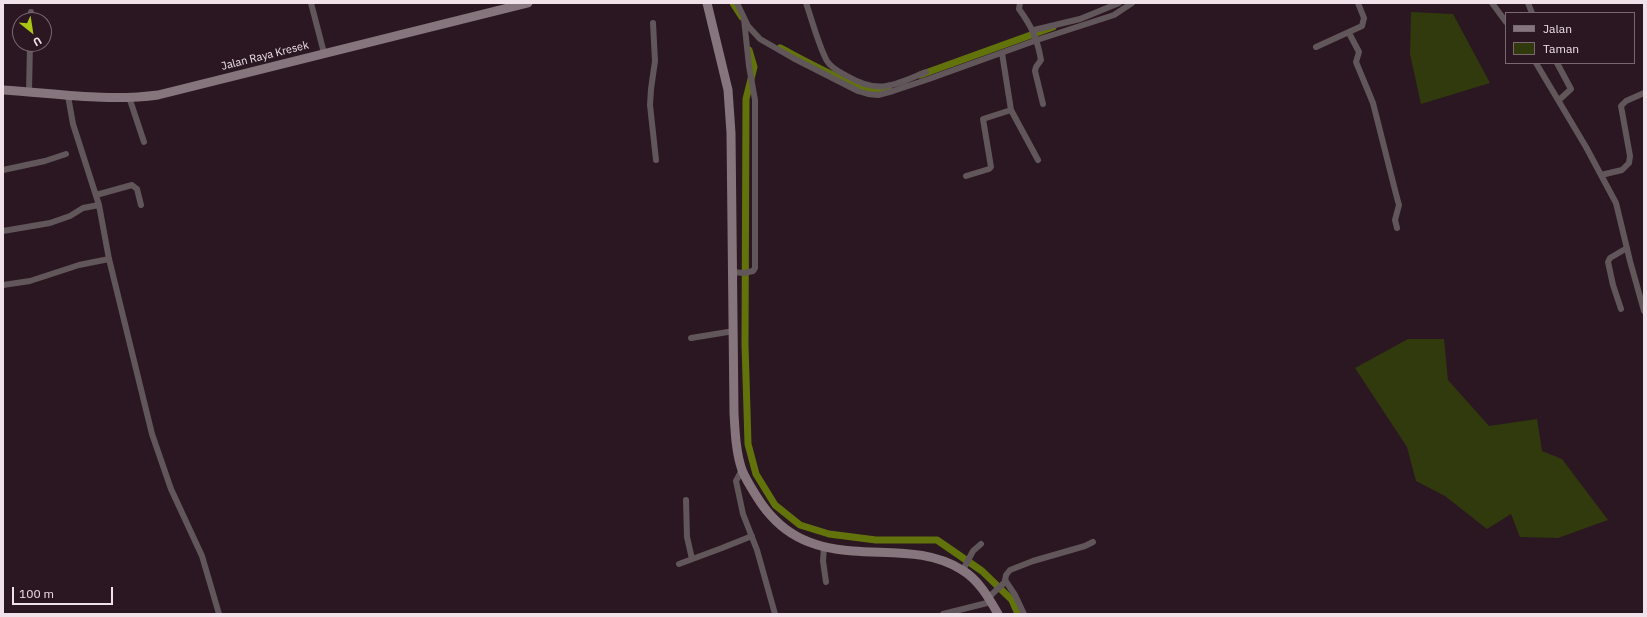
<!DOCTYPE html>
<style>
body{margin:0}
#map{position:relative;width:1647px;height:617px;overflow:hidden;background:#2b1721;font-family:"IBM Plex Sans",sans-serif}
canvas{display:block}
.frame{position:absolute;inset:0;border:4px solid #f0e2e8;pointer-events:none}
.legend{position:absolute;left:1505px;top:12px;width:130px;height:52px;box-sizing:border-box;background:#2b1721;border:1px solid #7a6871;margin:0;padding:5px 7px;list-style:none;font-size:12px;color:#f0e2e8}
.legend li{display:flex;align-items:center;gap:8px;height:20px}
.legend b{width:20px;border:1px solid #7a6871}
.north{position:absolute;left:12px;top:12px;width:40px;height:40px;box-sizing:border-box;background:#2b1721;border:1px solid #7a6871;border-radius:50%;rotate:150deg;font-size:11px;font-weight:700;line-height:16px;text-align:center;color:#f0e2e8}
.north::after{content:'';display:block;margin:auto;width:14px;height:18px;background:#abc615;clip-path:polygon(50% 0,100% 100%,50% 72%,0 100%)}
.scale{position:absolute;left:12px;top:587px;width:101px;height:18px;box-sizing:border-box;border:2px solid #f0e2e8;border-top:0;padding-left:5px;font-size:12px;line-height:14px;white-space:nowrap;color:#f0e2e8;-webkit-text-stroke:3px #2b1721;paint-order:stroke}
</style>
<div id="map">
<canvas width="1647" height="617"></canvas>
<div class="frame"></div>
<ul class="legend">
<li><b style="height:5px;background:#86757c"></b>Jalan</li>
<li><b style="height:11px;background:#313a0c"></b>Taman</li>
</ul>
<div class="north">U</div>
<div class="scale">100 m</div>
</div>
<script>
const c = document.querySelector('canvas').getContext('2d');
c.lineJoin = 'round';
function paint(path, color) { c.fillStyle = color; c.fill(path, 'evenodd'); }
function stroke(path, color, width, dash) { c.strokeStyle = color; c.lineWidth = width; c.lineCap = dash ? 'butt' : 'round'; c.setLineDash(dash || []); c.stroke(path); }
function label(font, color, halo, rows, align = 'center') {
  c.font = font + ' "IBM Plex Sans",sans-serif'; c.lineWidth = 3; c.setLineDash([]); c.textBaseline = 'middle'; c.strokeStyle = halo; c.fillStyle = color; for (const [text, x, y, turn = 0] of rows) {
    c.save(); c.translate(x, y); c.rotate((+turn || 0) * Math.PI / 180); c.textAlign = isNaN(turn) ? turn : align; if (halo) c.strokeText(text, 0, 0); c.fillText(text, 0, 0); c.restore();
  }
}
paint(new Path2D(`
 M1411,12L1453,14L1490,83L1421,104L1410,54Z
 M1408,339H1444L1448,380L1489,426L1537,419L1542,451L1562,459L1608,520L1558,538L1520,537L1511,514L1487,529L1445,496L1416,481L1407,447L1355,368Z`), '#313a0c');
stroke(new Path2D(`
 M733,3L742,17
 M780,48C798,57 861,93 877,90C881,90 886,87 889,86
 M749,50L754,67L746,99L745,344L748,444L756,474L775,505L800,525L829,534L876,540H937L982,571L1012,600L1018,614
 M920,75L1053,27`), '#63730b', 7);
stroke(new Path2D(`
 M311,3L324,53
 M737,3L748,26L760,39L793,58L858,91L868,94L878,95L893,91L929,79L1037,40L1114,15L1132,3
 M806,3C812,20 819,47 827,61C832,69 840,72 847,76C880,95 893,85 926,72
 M1020,3L1019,9C1032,27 1037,38 1041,60L1036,67L1035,71L1043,104
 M1492,3L1506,22
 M1528,3L1532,13
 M31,20V12
 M653,23L655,61L651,89L650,105L656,160
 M1034,30L1080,19L1119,3
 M1349,33L1359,52L1356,62L1373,103L1396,194L1399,205L1395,220L1397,228
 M1316,47L1362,26L1364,18L1358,3
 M1536,63L1586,147L1616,203L1630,261L1644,311
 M1557,63L1571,89L1559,100
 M29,92L30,44
 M68,96L73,124L99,205L109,259L152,434L171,489L202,556L219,614
 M129,97L144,142
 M1011,110L1038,160
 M3,170L45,161L66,154
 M1601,175L1622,170L1629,163L1630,156L1621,106L1626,101L1644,93
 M966,176L989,169L991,167L983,119L1011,110L1002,53
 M96,195L132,185L137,189L141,205
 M3,231L50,223L70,216L83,208L99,205
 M732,272L744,273L753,271L755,268V100L749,66L744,19
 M3,285L30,281L79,265L109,259
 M1621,309L1613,285L1608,262L1610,258L1627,248
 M691,338L734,331
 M742,470L736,481L743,514L757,550L775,614
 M686,500L687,537L692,559
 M824,547L823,561L826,582
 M679,564L722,548L752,536
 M963,570L973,551L981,544
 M1005,580L1015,595L1024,614
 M989,597L1005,582L1006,575L1010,570L1033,561L1085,546L1093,542
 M943,614L991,602`), '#61565a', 6);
stroke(new Path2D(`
 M707,3L728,90L731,133L734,413C735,432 736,453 742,470C746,480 752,489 757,497C780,534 810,548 853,551C890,554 929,549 962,570C978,579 989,598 998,614
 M3,90C54,93 106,102 158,95L528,3`), '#86757c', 9);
label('11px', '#f0e2e8', '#2b1721', [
 ["Jalan Raya Kresek",265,56,-14]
]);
</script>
